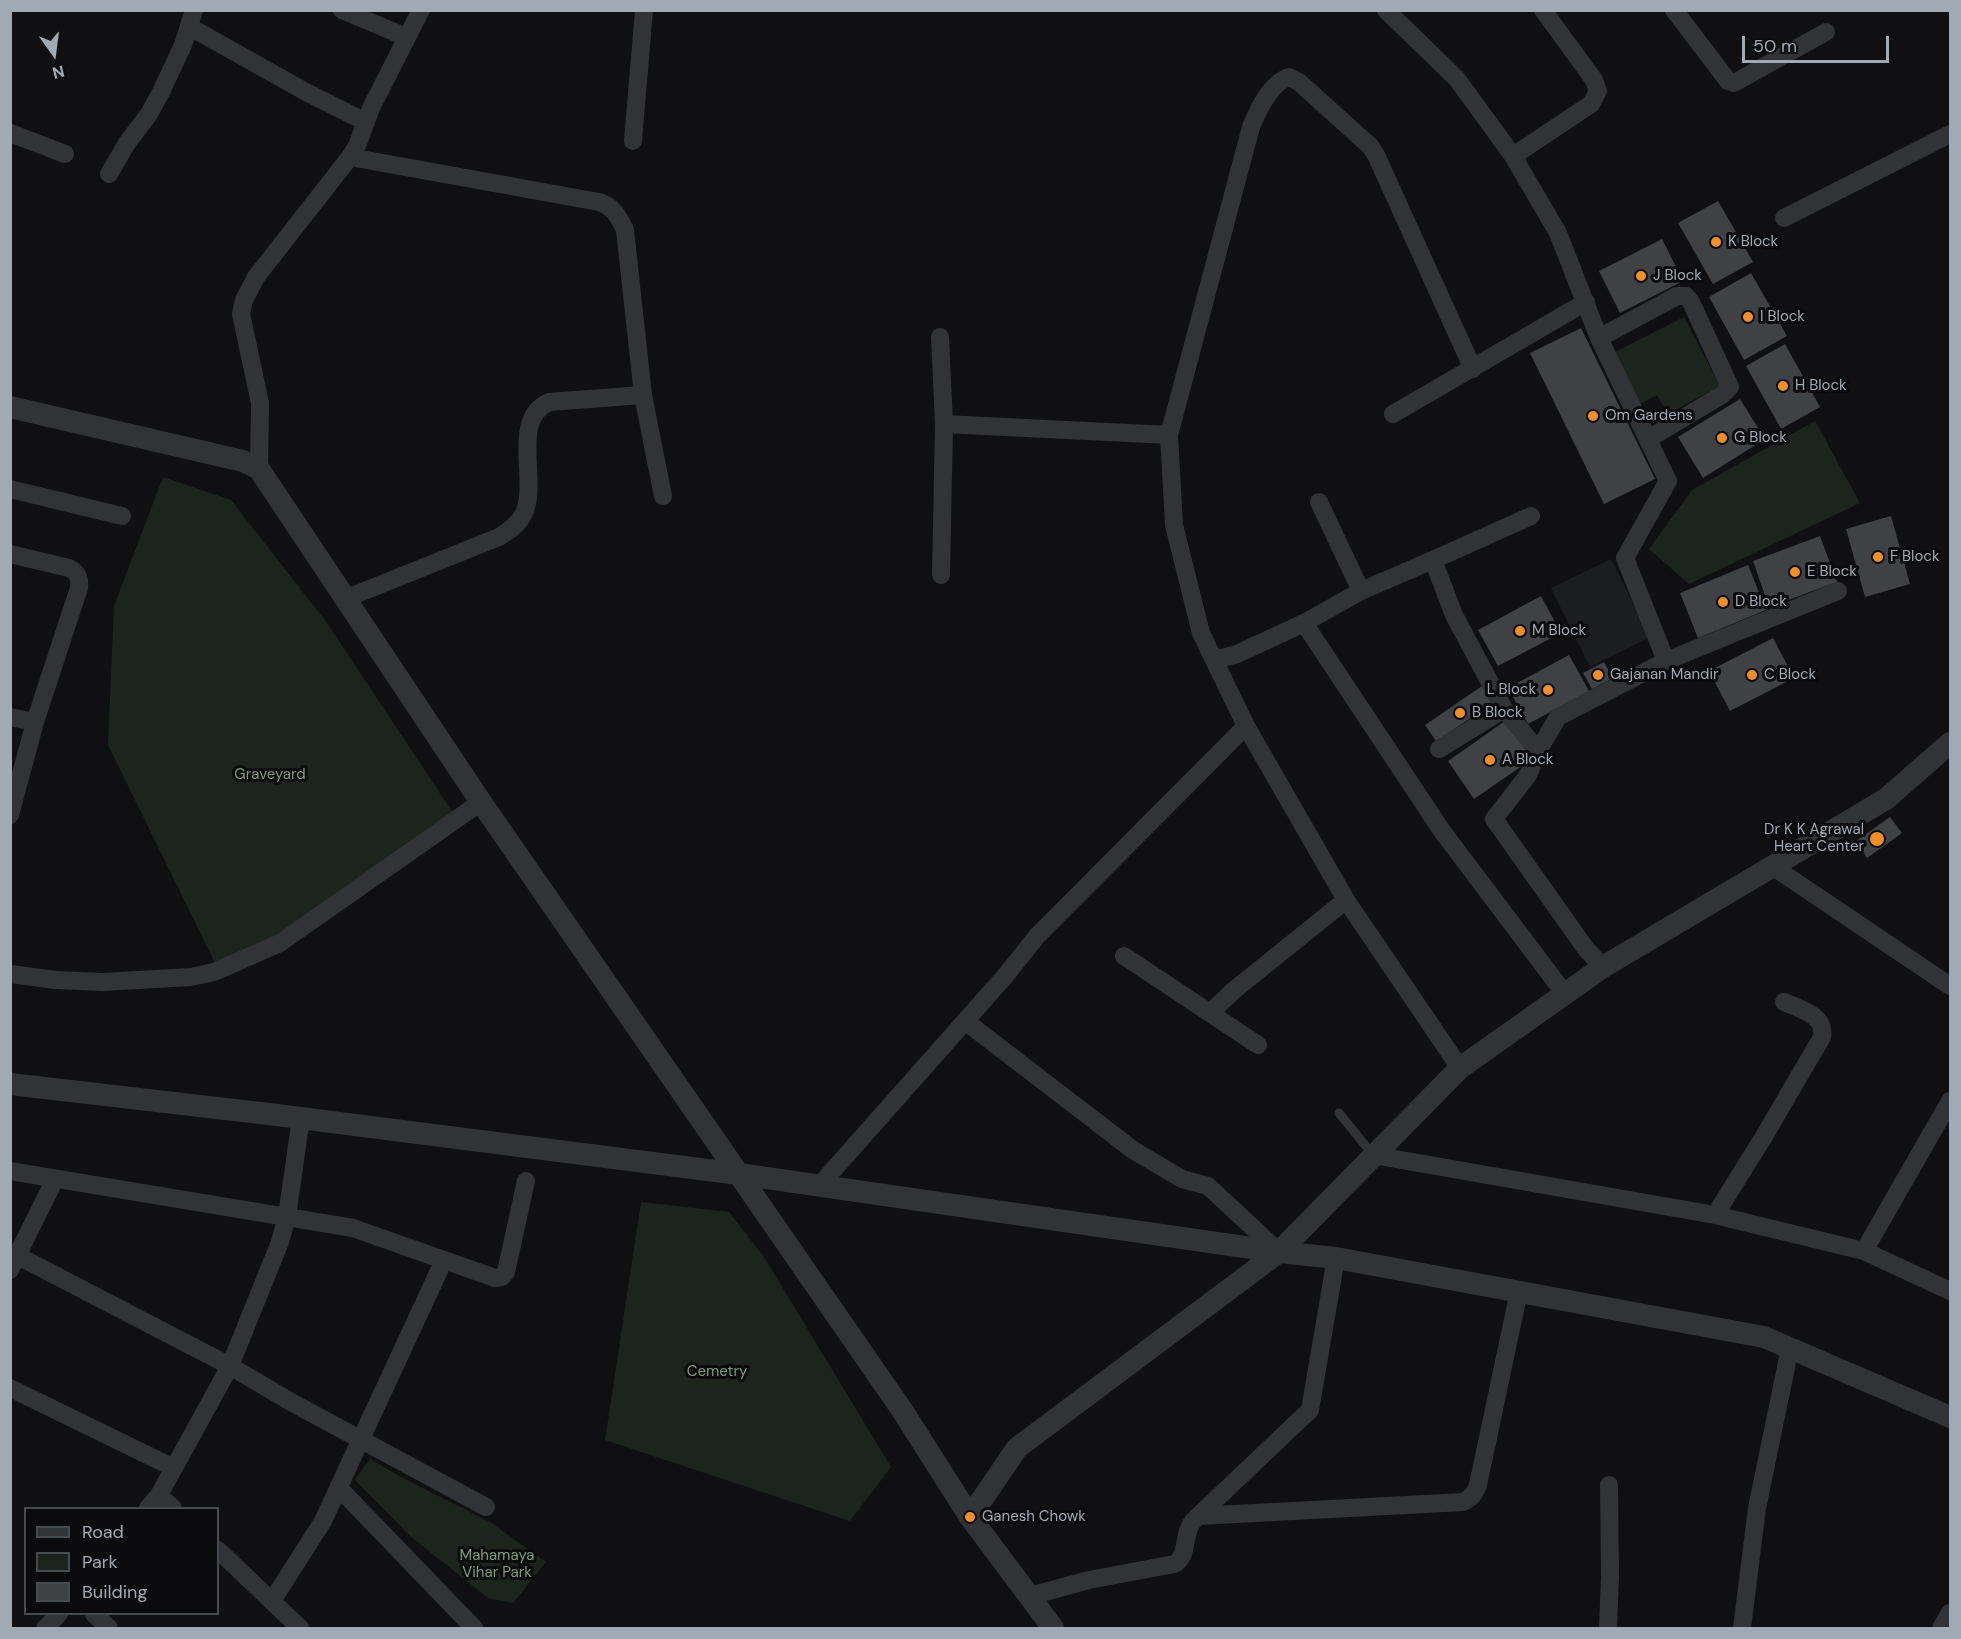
<!DOCTYPE html>
<style>
body{margin:0}
#map{position:relative;width:1961px;height:1639px;overflow:hidden;background:#101012;font-family:"DM Sans",sans-serif}
canvas{display:block}
.frame{position:absolute;inset:0;border:12px solid #a1a9b3;pointer-events:none}
.legend{position:absolute;left:24px;top:1507px;width:195px;height:108px;box-sizing:border-box;background:#0b0b0d;border:2px solid #474a4f;margin:0;padding:8px 10px;list-style:none;font-size:18px;color:#a1a9b3}
.legend li{display:flex;align-items:center;gap:12px;height:30px}
.legend b{width:30px;border:2px solid #474a4f}
.north{position:absolute;left:24px;top:24px;width:60px;height:60px;-webkit-text-stroke:4px #0b0b0d;paint-order:stroke;rotate:166deg;font-size:16px;font-weight:700;line-height:24px;text-align:center;color:#a1a9b3}
.north::after{content:'';display:block;margin:auto;width:21px;height:27px;background:#a1a9b3;clip-path:polygon(50% 0,100% 100%,50% 72%,0 100%)}
.scale{position:absolute;left:1742px;top:36px;width:147px;height:27px;box-sizing:border-box;border:3px solid #a1a9b3;border-top:0;padding-left:8px;font-size:18px;line-height:21px;white-space:nowrap;color:#a1a9b3;-webkit-text-stroke:4px #0b0b0d;paint-order:stroke}
</style>
<div id="map">
<canvas width="1961" height="1639"></canvas>
<div class="frame"></div>
<ul class="legend">
<li><b style="height:8px;background:#313337"></b>Road</li>
<li><b style="height:16px;background:#1d241d"></b>Park</li>
<li><b style="height:16px;background:#3f4145"></b>Building</li>
</ul>
<div class="north">N</div>
<div class="scale">50 m</div>
</div>
<script>
const c = document.querySelector('canvas').getContext('2d');
c.lineJoin = 'round';
function paint(path, color) { c.fillStyle = color; c.fill(path, 'evenodd'); }
function stroke(path, color, width, dash) { c.strokeStyle = color; c.lineWidth = width; c.lineCap = dash ? 'butt' : 'round'; c.setLineDash(dash || []); c.stroke(path); }
function label(font, color, halo, rows, align = 'center') {
  c.font = font + ' "DM Sans",sans-serif'; c.lineWidth = 6; c.setLineDash([]); c.textBaseline = 'middle'; c.strokeStyle = halo; c.fillStyle = color; for (const [text, x, y, turn = 0] of rows) {
    c.save(); c.translate(x, y); c.rotate((+turn || 0) * Math.PI / 180); c.textAlign = isNaN(turn) ? turn : align; if (halo) c.strokeText(text, 0, 0); c.fillText(text, 0, 0); c.restore();
  }
}
paint(new Path2D(`
 M1611,559L1650,637L1590,667L1551,588Z`), '#1c1d1f');
paint(new Path2D(`
 M1684,317L1720,386L1668,414L1657,395L1638,405L1611,354Z
 M1815,421L1860,503L1689,584L1649,549L1692,490Z
 M163,477L231,500L327,623L455,816L220,973L108,745L114,606Z
 M641,1202L729,1212L764,1257L891,1467L850,1521L605,1440Z
 M370,1459L401,1477L490,1522L546,1562L513,1603L488,1598L410,1536L355,1480Z`), '#1d241d');
paint(new Path2D(`
 M1718,201L1753,262L1713,284L1678,223Z
 M1662,239L1683,281L1620,313L1599,271Z
 M1751,273L1787,336L1744,360L1709,297Z
 M1581,328L1655,479L1604,504L1530,353Z
 M1785,344L1820,407L1781,429L1746,366Z
 M1740,399L1765,439L1703,478L1678,437Z
 M1891,516L1910,584L1865,597L1846,529Z
 M1820,536L1837,582L1769,607L1753,561Z
 M1748,565L1766,610L1698,638L1680,593Z
 M1541,596L1561,633L1498,666L1478,630Z
 M1773,638L1794,678L1730,711L1709,671Z
 M1569,655L1589,691L1528,724L1508,688Z
 M1604,662L1613,678L1592,689L1583,673Z
 M1485,684L1496,701L1436,741L1425,725Z
 M1505,721L1532,759L1474,799L1448,761Z
 M1890,817L1902,833L1867,858L1856,841Z`), '#3f4145');
stroke(new Path2D(`
 M1339,1113L1373,1155`), '#313337', 9);
stroke(new Path2D(`
 M342,10L406,37
 M1386,10L1457,79L1513,156L1558,233L1599,338L1668,481L1625,558L1666,661
 M1674,10L1728,81L1734,83L1826,32
 M190,27L306,92L366,122
 M10,133L65,154
 M633,141L644,10
 M1513,156L1591,104L1598,91L1594,80L1543,10
 M350,157L599,202C613,206 619,217 625,230L643,395L663,496
 M109,174L127,143L149,114L161,92L183,45L194,10
 M1784,218L1950,134
 M940,337L944,424L941,575
 M1599,338L1677,296H1686L1691,302L1730,387L1722,395L1648,439
 M1393,414L1586,302
 M944,424L1169,435
 M259,469L260,403L241,314L244,300L256,277L350,157L357,146L371,108L421,10
 M10,489L122,516
 M1319,502L1361,591
 M10,554L69,568C78,572 80,578 79,588L35,722L10,815
 M347,598L499,537C509,531 518,525 523,515C540,483 509,420 549,402L643,395
 M1304,623L1442,831L1565,994
 M1215,660L1237,654L1304,623L1361,591L1433,560
 M1504,709L1454,615L1433,560L1531,516
 M10,717L35,722
 M1439,749L1504,709L1538,751L1528,775L1494,819L1586,949L1603,967
 M1538,751L1558,717L1666,661L1838,591
 M1772,866L1950,986
 M1124,956L1258,1045
 M10,974L56,980L103,982L191,977L214,972L280,943L481,802
 M1210,1013L1233,991L1346,900
 M965,1021L1133,1150L1182,1179L1208,1186L1279,1252
 M1460,1068L1346,900L1246,726L1201,633L1174,525L1169,435L1251,127C1258,110 1270,83 1289,77L1299,82L1370,146L1376,155L1473,369
 M1373,1155L1715,1215L1864,1251L1950,1291
 M10,1171L353,1228L495,1278L502,1277L506,1272L526,1181
 M819,1186L1006,975L1037,936L1246,726
 M1715,1215L1763,1138L1822,1037C1826,1015 1800,1009 1784,1002
 M1864,1251L1950,1101
 M18,1256L230,1366L291,1402L486,1507
 M10,1270L55,1179
 M10,1388L174,1468
 M339,1488L474,1628
 M159,1495L173,1508
 M148,1508L159,1495L230,1366L280,1242L287,1216L301,1118
 M1198,1516L1463,1502C1471,1498 1475,1494 1478,1485L1519,1291
 M218,1550L300,1628
 M1030,1596L1089,1580L1174,1564C1189,1557 1182,1535 1193,1521L1310,1410L1336,1258
 M272,1601L323,1521L444,1260
 M94,1614L109,1628
 M45,1628L59,1614
 M1608,1628L1610,1577L1609,1485
 M1742,1628L1757,1508L1790,1348
 M1941,1628L1950,1613`), '#313337', 18);
stroke(new Path2D(`
 M10,407L243,461L259,469L481,802L902,1410L970,1517L1053,1628
 M10,1084L269,1114L739,1174L1279,1252L1336,1258L1764,1337L1950,1417
 M970,1517L1017,1448L1279,1252L1460,1068L1603,967L1886,799L1950,743`), '#313337', 22);
for (const [x, y, r, color] of [
 [1716,242,6,"#f38f27"],
 [1641,276,6,"#f38f27"],
 [1748,317,6,"#f38f27"],
 [1783,386,6,"#f38f27"],
 [1593,416,6,"#f38f27"],
 [1722,438,6,"#f38f27"],
 [1878,557,6,"#f38f27"],
 [1795,572,6,"#f38f27"],
 [1723,602,6,"#f38f27"],
 [1520,631,6,"#f38f27"],
 [1598,675,6,"#f38f27"],
 [1752,675,6,"#f38f27"],
 [1548,690,6,"#f38f27"],
 [1460,713,6,"#f38f27"],
 [1490,760,6,"#f38f27"],
 [1877,839,8,"#f38f27"],
 [970,1517,6,"#f38f27"]
]) { const dot = new Path2D(); dot.arc(x, y, r, 0, 2 * Math.PI); c.fillStyle = color; c.fill(dot); stroke(dot, '#0b0b0d', 2); }
label('15px', '#a1a9b3', '#0b0b0d', [
 ["K Block",1728,242],
 ["J Block",1653,276],
 ["I Block",1760,317],
 ["H Block",1795,386],
 ["Om Gardens",1605,416],
 ["G Block",1734,438],
 ["F Block",1890,557],
 ["E Block",1807,572],
 ["D Block",1735,602],
 ["M Block",1532,631],
 ["Gajanan Mandir",1610,675],
 ["C Block",1764,675],
 ["L Block",1536,690,"right"],
 ["B Block",1472,713],
 ["A Block",1502,760],
 ["Dr K K Agrawal",1864,830,"right"],
 ["Heart Center",1864,847,"right"],
 ["Ganesh Chowk",982,1517]
], 'left');
label('15px', '#7b9e78', '#0b0b0d', [
 ["Graveyard",270,775],
 ["Cemetry",717,1372],
 ["Mahamaya",497,1556],
 ["Vihar Park",497,1573]
]);
</script>
